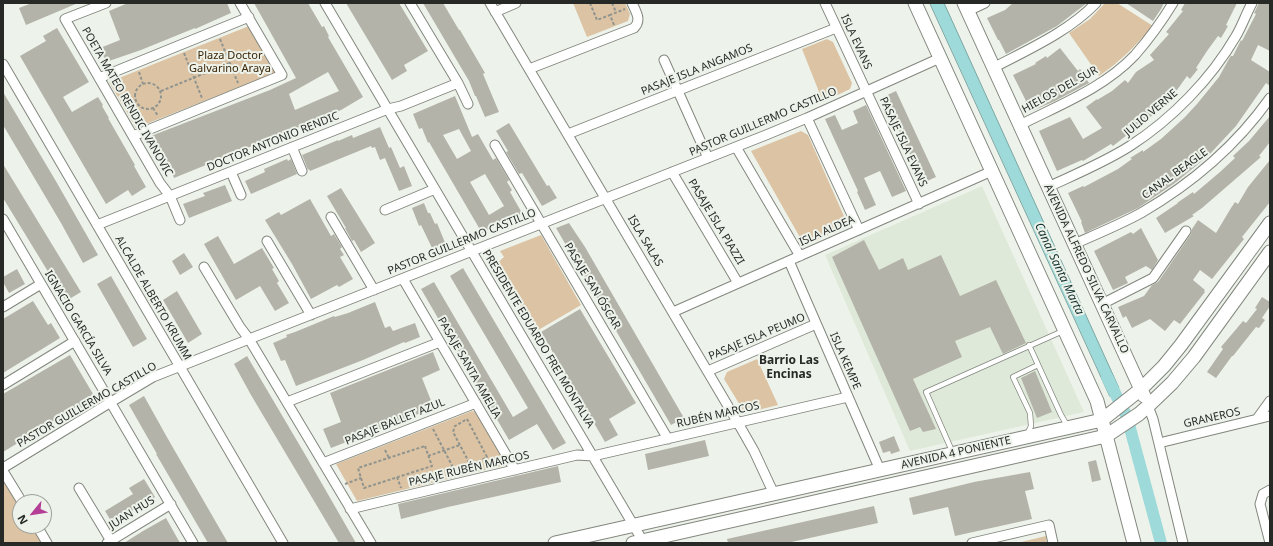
<!DOCTYPE html>
<meta charset="utf-8">
<style>
body{margin:0}
#map{position:relative;width:1273px;height:546px;overflow:hidden;background:#edf3ea;font-family:"Noto Sans",sans-serif}
canvas{display:block}
.frame{position:absolute;inset:0;border:4px solid #272926;pointer-events:none}
.north{position:absolute;left:12px;top:494px;width:40px;height:40px;box-sizing:border-box;background:#edf3ea;border:1px solid #9ea29c;border-radius:50%;rotate:240deg;font-size:11px;font-weight:700;line-height:16px;text-align:center;color:#272926}
.north::after{content:'';display:block;margin:auto;width:14px;height:18px;background:#b53f97;clip-path:polygon(50% 0,100% 100%,50% 72%,0 100%)}
</style>
<div id="map">
<canvas width="1273" height="546"></canvas>
<div class="frame"></div>
<div class="north">N</div>
</div>
<script>
const c = document.querySelector('canvas').getContext('2d');
c.lineJoin = 'round';
function paint(path, color) { c.fillStyle = color; c.fill(path, 'evenodd'); }
function stroke(path, color, width, dash) { c.strokeStyle = color; c.lineWidth = width; c.lineCap = dash ? 'butt' : 'round'; c.setLineDash(dash || []); c.stroke(path); }
function label(font, color, halo, rows, align = 'center') {
  c.font = font + ' "Noto Sans",sans-serif'; c.lineWidth = 4; c.setLineDash([]); c.textBaseline = 'middle'; c.strokeStyle = halo; c.fillStyle = color; for (const [text, x, y, turn = 0] of rows) {
    c.save(); c.translate(x, y); c.rotate((+turn || 0) * Math.PI / 180); c.textAlign = isNaN(turn) ? turn : align; if (halo) c.strokeText(text, 0, 0); c.fillText(text, 0, 0); c.restore();
  }
}
paint(new Path2D(`
 M982,186L1084,412L910,451L825,255Z`), '#dfe9d9');
paint(new Path2D(`
 M573,3H625L630,14L628,21L587,37Z
 M1105,3H1117L1153,26C1136,45 1120,62 1099,76L1069,33L1090,19Z
 M249,26L275,73L136,128L109,82Z
 M827,39L833,42L852,83L850,89L823,102L802,49Z
 M801,131L808,135L847,223L844,228L807,244L802,241L751,151Z
 M541,235L581,305L535,332L495,265L504,257L500,251Z
 M757,359L778,405L750,412L743,410L724,379L727,372Z
 M472,411L475,412L506,465L357,501L336,464Z
 M3,480L20,506V526H32L43,543H3Z
 M1046,536L1047,543H1017Z`), '#dcc3a4');
const water = new Path2D(`
 M930,3H944L1119,388L1110,396Z`);
paint(water, '#9edad9');
stroke(water, '#7aa5a3', 1);
stroke(new Path2D(`
 M1107,377L1127,417L1161,543`), '#9edad9', 12);
paint(new Path2D(`
 M32,3H78L26,25L19,8Z
 M128,3H227L231,13L195,29V28L141,50L106,62L100,48L120,40L109,11Z
 M254,3H308L322,27L324,26L329,36L328,37L363,97L341,110L174,178L163,151L158,153L151,136L270,90L296,78ZM328,72L339,91L295,110L289,94Z
 M346,3H399L428,51L404,65L407,71L392,80Z
 M423,3H443L459,30H460L485,73L483,74L499,112L485,117L476,96H475L469,81Z
 M1013,3H1087L1057,26L1006,54L999,40H998L987,18L1005,10Z
 M1126,3H1164L1161,9L1153,21Z
 M1185,3H1237L1226,25L1228,26L1221,38L1218,36L1207,51L1196,68L1198,69L1190,79L1187,76L1177,90L1159,110L1113,146L1111,144L1083,161L1082,160L1057,171L1039,131L1070,117L1083,139L1102,128L1086,107L1097,99V100L1112,91L1125,80L1128,83L1136,72L1154,60L1150,55L1169,34L1166,32L1183,11L1181,10Z
 M1259,3H1270V51L1258,45L1251,60L1270,72V86L1266,83L1236,126L1208,156L1175,183L1138,208L1085,233L1081,222H1082L1068,193L1083,186L1084,187L1118,169L1132,159L1130,158L1143,150V152L1161,139L1185,117L1197,104L1219,77L1230,57L1231,56H1233L1241,40L1242,41L1256,14L1254,13Z
 M57,28L89,82L63,97L72,112L98,97L103,105L102,106L109,118H108L135,165L134,166L146,187L132,196L128,190L106,204L20,56L46,41L43,36Z
 M1060,48L1078,71L1080,69L1089,83L1055,101L1030,112L1025,101H1026L1013,75L1036,64L1035,63L1046,56L1047,58Z
 M896,91L936,177L923,183L883,97Z
 M3,92L57,183L98,255L83,263L61,223L3,125Z
 M455,96L472,137L478,134L493,160L496,158L509,180L507,182L512,190L510,192L522,213L505,223L503,220L482,233L440,161L429,142L428,143L422,128L419,129L413,114ZM459,129L471,151L457,159L443,135ZM485,174L504,206L489,215L470,182Z
 M866,105L906,191L892,197L880,171L864,178L876,205L865,210L857,192L858,191L825,119L835,115L842,130L858,123L853,111Z
 M1270,116V142L1259,156L1261,157L1202,208L1192,215L1194,216L1165,233L1156,218L1178,203H1177L1193,192L1194,194L1220,172L1235,158L1233,156L1249,141Z
 M509,123L547,186L549,185L557,198L542,206L522,173L519,174L506,152L508,151L496,131Z
 M380,127L389,148L391,147L400,168L404,166L412,186L399,191L385,158L380,160L375,147L372,148L371,146L310,171L309,169L308,170L302,155L338,140V141L352,135L353,138Z
 M287,159L288,161L291,159L297,174L251,194L245,181L265,172L264,169Z
 M1270,160V202L1242,237L1244,239L1212,279L1200,270L1193,280L1205,290L1204,291L1205,292L1180,324L1174,320L1165,331L1150,319L1132,328L1126,316L1123,318L1118,307L1144,296L1152,285L1158,282L1191,234L1192,229L1198,220L1216,233L1231,208L1235,202L1238,204L1248,187Z
 M3,164L81,292L66,301L3,198Z
 M225,185L232,201L189,218L183,204L205,196L203,193Z
 M341,188L375,243L361,252L354,240L352,241L345,228H346L327,196Z
 M310,199L331,236L334,234L342,247L340,249L344,255L340,257L353,279L339,287L337,285L311,299L292,264L265,220L279,212L281,215Z
 M424,203L428,213H430L435,224L437,223L446,245L433,250L421,225L419,226L412,208Z
 M569,223L585,247L684,418L671,425L556,228Z
 M1141,228L1158,260L1152,270L1146,266L1125,277L1128,283L1113,290L1094,251L1131,232L1133,234Z
 M218,236L234,264L262,248L274,268L272,269L279,281L277,283L289,303L275,311L260,286L236,300L204,244Z
 M864,240L879,270L903,258L908,270L941,255L960,296L996,280L1026,343L1003,354L990,327L955,341L962,357L913,379L936,429L923,432L920,427L910,431L832,257Z
 M184,253L193,267L180,275L172,261Z
 M463,268L566,443L553,450L537,424L509,440L421,289L434,282L513,417L528,408L450,276Z
 M17,269L25,284L9,293L3,282V277Z
 M111,276L147,339L133,347L97,284Z
 M177,291L202,334L188,343L163,300Z
 M1262,297L1270,302V306L1262,318L1265,320L1259,328L1256,327L1233,356H1232L1216,378L1207,372L1223,349L1221,347L1243,321L1246,323L1257,309L1255,308Z
 M33,301L48,325L51,323L60,338L3,373V319Z
 M375,302L385,328L390,326L393,331L415,323L420,337L405,343L404,342L363,360L296,386L285,360L281,361L273,343L287,337L286,335L295,332L334,316L335,317L348,313Z
 M580,309L636,403L609,419L618,435L605,442L541,332Z
 M433,352L440,370L422,378L434,408L331,448L323,429L341,422L330,393Z
 M70,355L96,399L81,408L79,406L3,452V394Z
 M247,356L306,456L356,543H339L251,395L234,364Z
 M1035,371L1052,412L1037,418L1021,378Z
 M144,396L168,439L228,543H208L156,454H157L129,405Z
 M894,436L900,451L891,454L890,451L883,453L879,442Z
 M705,440L709,456L648,470L645,454Z
 M1096,460L1101,480L1092,482L1088,462Z
 M558,466L561,482L448,507L401,519L398,504Z
 M1030,472L1034,489L1025,491L1032,519L955,536L948,507L913,515L909,498L974,482Z
 M144,479L155,497L130,512L132,515L114,526L105,511L133,494L129,488Z
 M874,506L878,523L787,543H728L727,539Z
 M166,518L180,543H124L143,531Z`), '#b4b3a9');
const lane = new Path2D(`
 M1029,345L1061,415L1068,427
 M1027,435L1031,426L1030,413L1013,377L1038,365
 M952,451L926,392L1063,331`);
const street = new Path2D(`
 M106,3L65,19L160,183L170,196L180,220
 M325,3L644,543
 M410,3L458,83L468,104
 M490,3L738,423L754,451L774,494
 M825,3L919,204
 M968,11L985,3
 M495,12L516,3
 M664,60L708,158
 M3,64L283,543
 M993,68C1029,49 1068,32 1096,3
 M529,69L634,28C642,20 636,12 632,3
 M99,78L249,17
 M807,118L859,230
 M1020,125C1059,105 1104,88 1135,55C1149,39 1162,21 1173,3
 M568,134L836,28
 M133,136L282,75L240,3
 M495,145L668,439
 M292,147L302,171
 M736,147L800,256
 M231,172L241,195
 M672,172L738,283
 M1048,187C1076,174 1105,162 1130,146C1172,119 1211,79 1236,36C1242,26 1246,14 1252,3
 M385,210L435,189
 M331,217L374,290
 M3,219L193,543
 M97,225L388,109L401,106L458,83
 M267,241L311,315
 M1074,244C1097,234 1119,225 1141,213C1191,184 1236,146 1270,98
 M789,261L880,470
 M204,267L240,327L249,339L371,543
 M403,279L515,470
 M1102,304L1153,278L1186,231
 M3,307L41,284
 M673,312L992,171
 M708,371L816,324
 M3,385L75,341
 M287,402L440,342
 M1148,406L1153,419L1183,543
 M1257,419L1270,401
 M1159,443L1270,416
 M323,463L476,403
 M3,468L111,402L153,377L766,135L807,118L940,58
 M3,471L22,502
 M79,488L111,541
 M350,509L577,455L593,456L848,397
 M37,526L47,543
 M107,543L171,504
 M972,543L1049,525L1053,543
 M1270,543L1260,504L1263,494L1270,490`);
const secondary = new Path2D(`
 M915,3L1097,401L1134,543
 M964,3L1144,396
 M555,543L1102,420L1141,389L1164,366L1181,345L1270,223
 M633,543L1106,436L1139,414L1148,406L1172,383L1194,357L1270,252`);
stroke(lane, '#82877e', 6);
stroke(street, '#82877e', 11);
stroke(secondary, '#82877e', 15);
stroke(new Path2D(`
 M590,3L597,20L610,15
 M612,3L616,12
 M614,25L610,15L625,9
 M220,39L238,83
 M184,53L202,98
 M139,72L143,84
 M135 96a13 13 0 1 1 26 0a13 13 0 1 1-26 0Z
 M161,91L230,63
 M126,105L136,100
 M153,108L158,116
 M467,419L487,457L471,466L453,432L455,426Z
 M433,429L457,475
 M425,446L432,466L364,488L358,468Z
 M385,450L389,458
 M428,456L460,445
 M397,477L401,488
 M345,484L361,478`), '#90948e', 2, [3, 2]);
stroke(lane, '#fff', 4.5);
stroke(street, '#fff', 9);
stroke(secondary, '#fff', 13);
label('11px', '#272926', '#edf3ea', [
 ["ISLA EVANS",856,42,65],
 ["PASAJE ISLA ANGAMOS",697,70,-22],
 ["HIELOS DEL SUR",1060,90,-29],
 ["POETA MATEO RENDIC IVANOVIC",127,102,60],
 ["JULIO VERNE",1151,113,-40],
 ["PASTOR GUILLERMO CASTILLO",763,122,-23],
 ["DOCTOR ANTONIO RENDIC",273,142,-22],
 ["PASAJE ISLA EVANS",903,142,65],
 ["CANAL BEAGLE",1175,174,-36],
 ["PASAJE ISLA PIAZZI",716,222,59],
 ["ISLA ALDEA",827,231,-24],
 ["ISLA SALAS",645,241,59],
 ["PASTOR GUILLERMO CASTILLO",462,242,-22],
 ["AVENIDA ALFREDO SILVA CARVALLO",1086,269,65],
 ["PASAJE SAN ÓSCAR",592,286,59],
 ["ALCALDE ALBERTO KRUMM",153,298,60],
 ["IGNACIO GARCÍA SILVA",78,323,59],
 ["PASAJE ISLA PEUMO",757,337,-23],
 ["PRESIDENTE EDUARDO FREI MONTALVA",538,339,59],
 ["ISLA KEMPE",845,361,66],
 ["PASAJE SANTA AMELIA",469,368,60],
 ["PASTOR GUILLERMO CASTILLO",87,405,-30],
 ["RUBÉN MARCOS",718,415,-13],
 ["GRANEROS",1212,418,-13],
 ["PASAJE BALLET AZUL",395,422,-22],
 ["AVENIDA 4 PONIENTE",956,453,-13],
 ["PASAJE RUBÉN MARCOS",469,469,-13],
 ["JUAN HUS",132,513,-32]
]);
label('11px', '#3a2405', '#edf3ea', [
 ["Plaza Doctor",230,56],
 ["Galvarino Araya",230,69]
]);
label('italic 12px', '#153434', '#edf3ea', [
 ["Canal Santa Marta",1059,269,65]
]);
label('bold 12px', '#272926', '#edf3ea', [
 ["Barrio Las",789,361],
 ["Encinas",789,375]
]);
</script>
